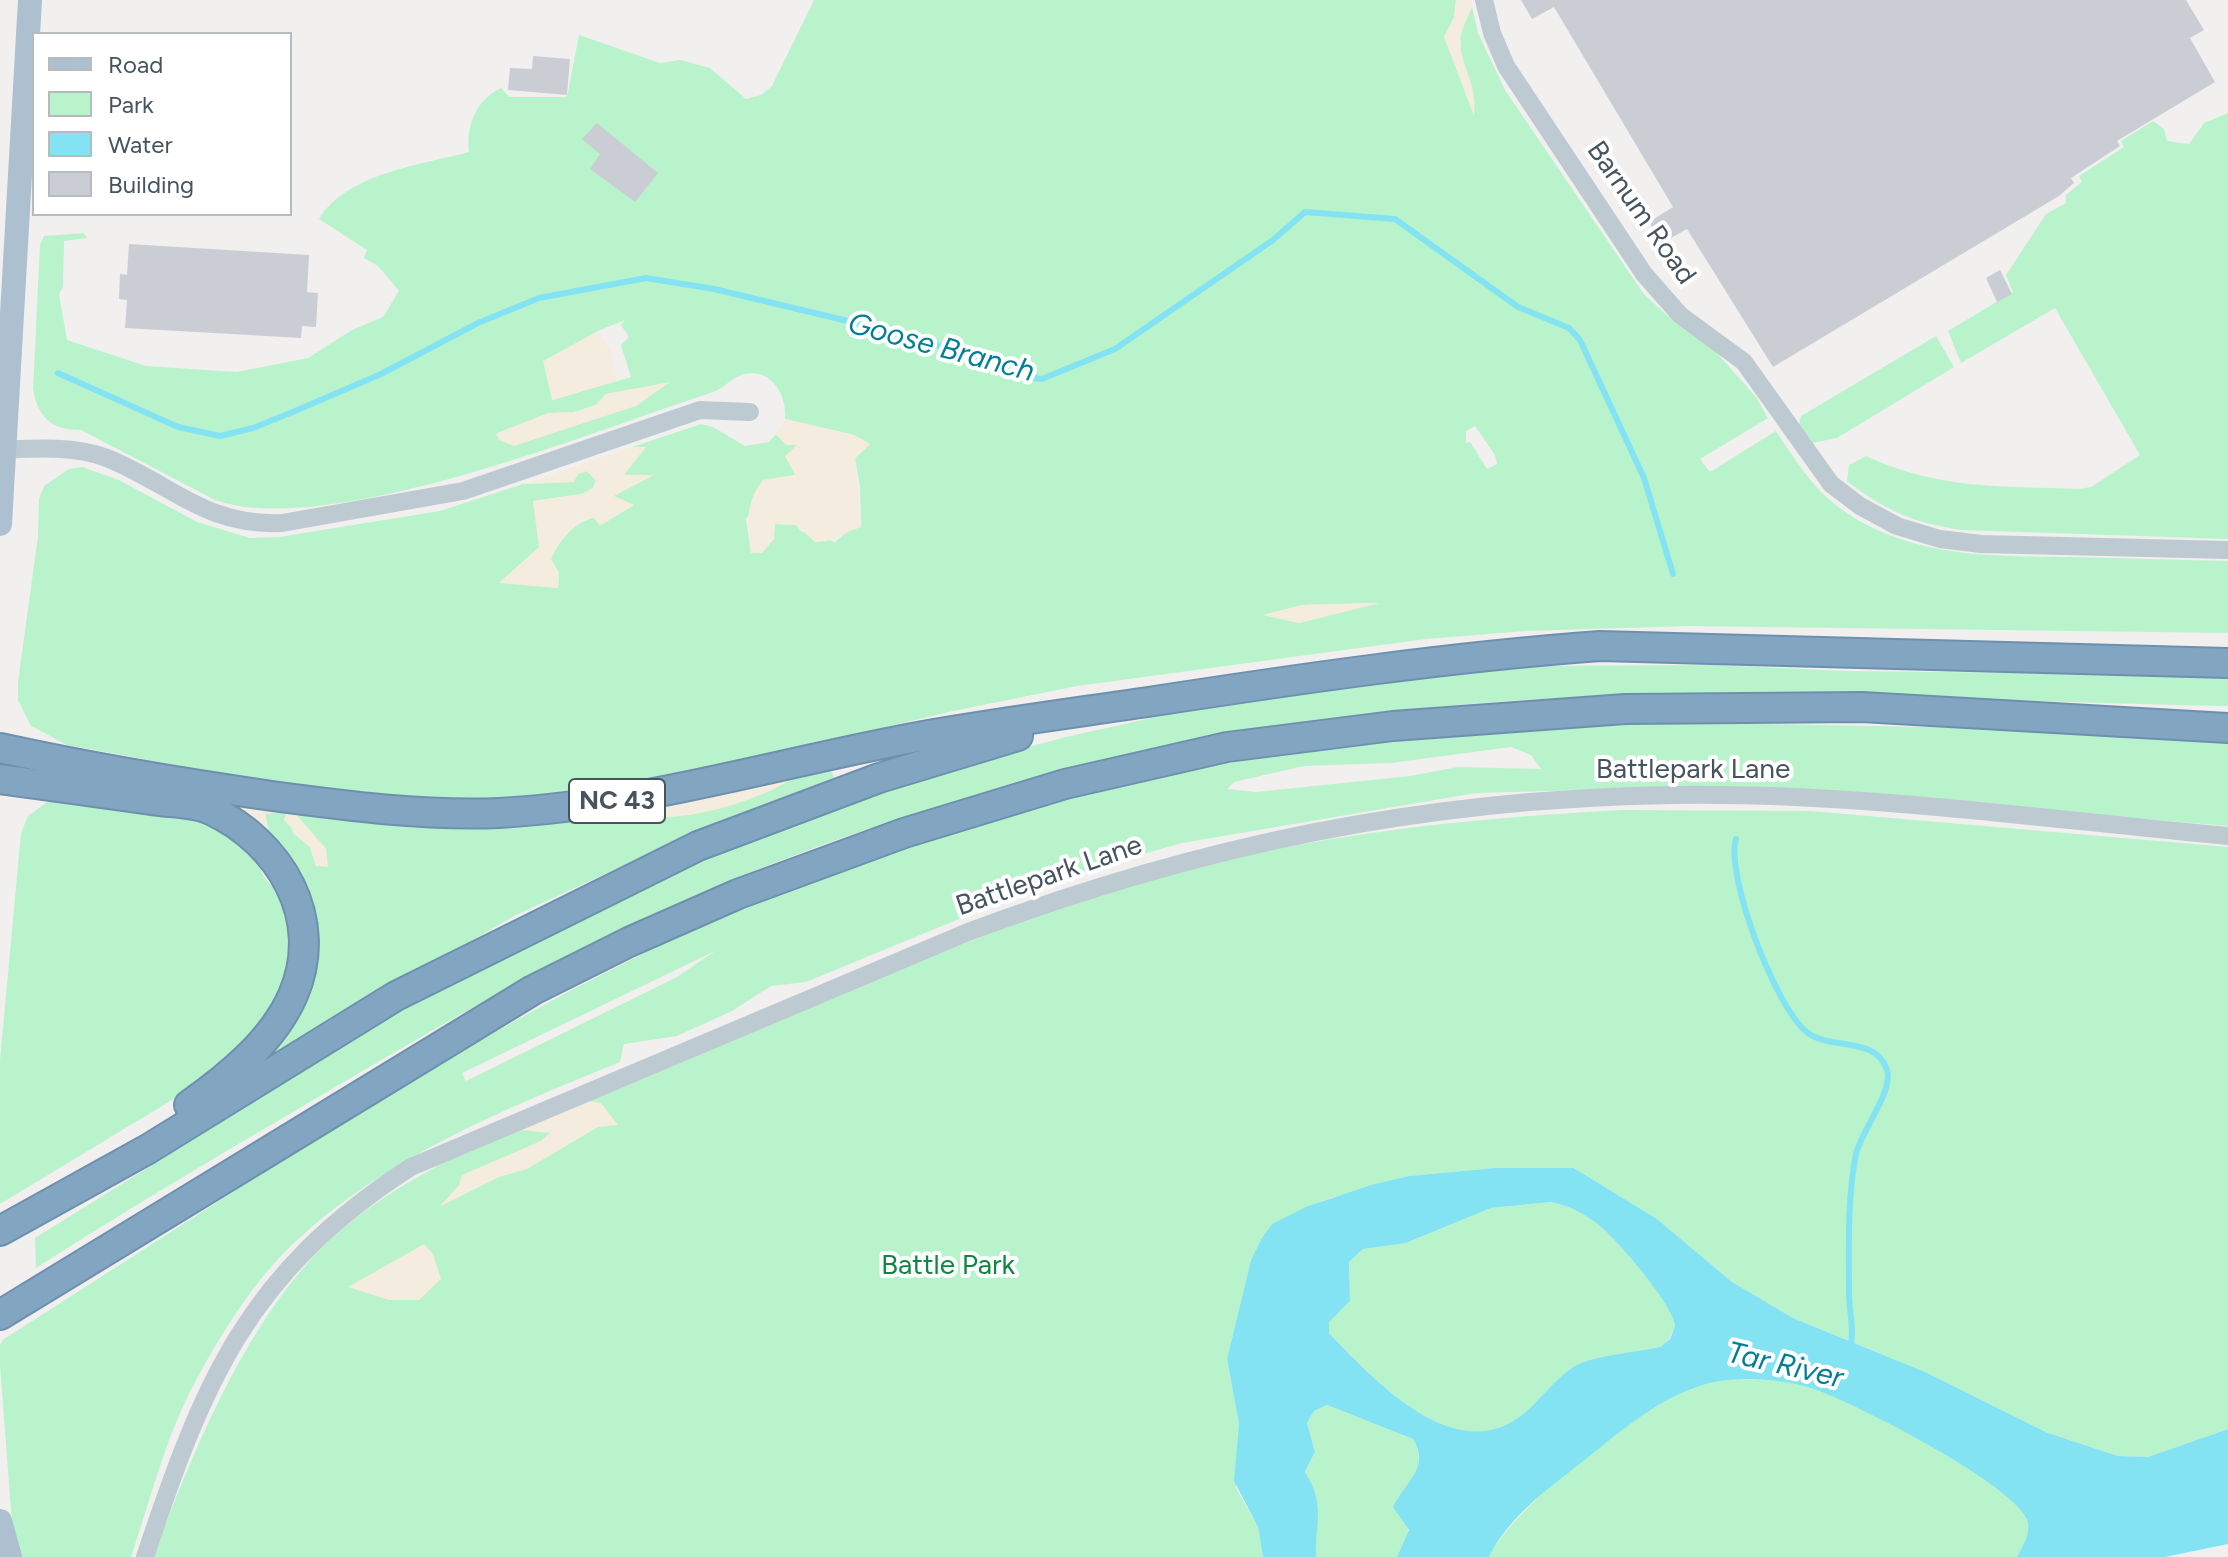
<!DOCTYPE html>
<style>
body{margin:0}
#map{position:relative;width:2228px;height:1557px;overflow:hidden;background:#f2efef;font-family:Figtree,sans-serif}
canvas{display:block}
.legend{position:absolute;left:32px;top:32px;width:260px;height:184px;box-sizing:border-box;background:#fff;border:2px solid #b5bbbf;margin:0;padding:10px 14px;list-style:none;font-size:24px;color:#45545e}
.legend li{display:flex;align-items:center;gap:16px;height:40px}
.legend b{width:40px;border:2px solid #b5bbbf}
</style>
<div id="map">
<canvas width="2228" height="1557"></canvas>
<ul class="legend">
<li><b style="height:10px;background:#acc0d0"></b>Road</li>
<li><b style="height:22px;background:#b9f3cc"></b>Park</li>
<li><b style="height:22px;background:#83e3f3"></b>Water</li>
<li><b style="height:22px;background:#caced4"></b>Building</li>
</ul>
</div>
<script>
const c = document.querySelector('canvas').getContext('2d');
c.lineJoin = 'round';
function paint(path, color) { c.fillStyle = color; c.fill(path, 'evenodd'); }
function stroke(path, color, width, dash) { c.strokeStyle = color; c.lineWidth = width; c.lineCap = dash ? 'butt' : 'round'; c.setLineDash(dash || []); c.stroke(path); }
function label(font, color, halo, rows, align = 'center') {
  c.font = font + ' Figtree,sans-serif'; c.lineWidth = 8; c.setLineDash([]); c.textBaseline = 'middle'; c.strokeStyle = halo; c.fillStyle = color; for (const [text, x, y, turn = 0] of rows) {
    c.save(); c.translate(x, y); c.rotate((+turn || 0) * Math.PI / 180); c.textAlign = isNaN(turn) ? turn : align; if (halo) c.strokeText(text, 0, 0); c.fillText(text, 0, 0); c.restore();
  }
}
paint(new Path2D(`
 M814,0H1456L1454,17L1461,47L1460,32L1472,7L1478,33L1505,90L1643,293L1674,322L1715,351L1756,397L1768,418L1700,459L1710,472L1776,431C1794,458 1811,486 1837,506C1906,558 1989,556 2070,557C2123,558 2175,560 2228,561V633L1688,626L1525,631L1426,639L1077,686L953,711L601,795L466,805L300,788L67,745L31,726L18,700V682L38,536L39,499L44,486L69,469L82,467L119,480L197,522L250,538L279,537L440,511L523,484L573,482L578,474L587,471L596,480L593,488L582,494L533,501L540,547L500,582L558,588L559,573L551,559C572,516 592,519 633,505L613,496L628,487L638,474L627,478L624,474L645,447H632L701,424L713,427L745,446L769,442L776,434L786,445H797L795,475L776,478L746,519L751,553L775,524L796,525L801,531L835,542L848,531L861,527L860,487L855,458L870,444L854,435L785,419C787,395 772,368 744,374C733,377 726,386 716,391C599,429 328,540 215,500L81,430C52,430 38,418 33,389L40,245L44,236L84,233L87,238L64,241L63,287L59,294L67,340L146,366L237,372L308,358L352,330L383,317L399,291L378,266L364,258L367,250L319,219C347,173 421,165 469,152C466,125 476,100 501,88L509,97H567L579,35L660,63L680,60L710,68L746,99L761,95L772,86ZM625,320L621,325L629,337L621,345L631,377L552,400L598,331ZM668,383L514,446L497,433L549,413L574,412L596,405L606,394ZM1475,426L1495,455L1497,464L1487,469L1470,442L1466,443V431ZM1376,603L1299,623L1265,615L1302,605Z
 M2228,113V539L1961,530C1912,522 1886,511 1847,481L1849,465L1866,456C1939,490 2001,486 2079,489L2091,487L2140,455L2055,308L1961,363L1948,331L2013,292L2006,275L2046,214L2066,203V195L2082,182L2079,176L2124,147L2121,141L2153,121L2164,129L2167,141L2189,144L2204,123Z
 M1936,336L1954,367L1837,438L1812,443L1799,424L1801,416Z
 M1713,665L1845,671L2228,675V706C1986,702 1736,684 1495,702C1219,722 926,792 674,905C554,959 439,1026 325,1093C228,1150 131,1207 36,1268L35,1238L443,984L677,868L923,775L1066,737L1219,703L1349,682L1530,666Z
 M1605,721L2091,730L2228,740V826L1743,786L1476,793L1182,843L1096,867L1022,893L806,982L771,986L732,1011L677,1036L624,1044L620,1062C505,1109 385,1157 294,1243C252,1282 220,1336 193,1386C165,1439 150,1501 131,1557H20L12,1523L0,1365V1345L4,1339C262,1176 517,996 801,883C998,804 1211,755 1421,734C1482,728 1544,725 1605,721ZM1511,747L1531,755L1541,769L1458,767L1410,776L1256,792L1227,789L1234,782L1304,766L1391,763ZM715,951L677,977L466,1081L462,1073Z
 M829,764L834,778L722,820L514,916L262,1063L304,978L265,814L287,811L293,833L310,847L316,866L326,849L295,814L387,825L394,817L789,774Z
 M54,797C113,804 199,801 245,842C256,851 258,871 269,883C286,899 288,914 289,937C296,1036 185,1092 114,1135C76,1158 38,1181 0,1204V1060L21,833L28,816Z
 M1622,810L1810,811L2228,847V1429L2148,1457L2118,1456L2048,1433L1925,1372L1793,1318L1732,1282L1657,1219L1574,1168H1495L1409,1176L1331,1198L1272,1224L1251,1260L1227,1359L1239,1424L1236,1488L1258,1527L1263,1557H153C191,1457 239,1337 313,1257C401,1164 534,1124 650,1076C802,1011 955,941 1113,890C1277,838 1452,819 1622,810Z
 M1551,1202C1571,1206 1585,1214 1601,1227C1617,1240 1675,1307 1675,1326L1669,1339L1660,1347C1638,1352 1596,1355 1577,1365C1553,1378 1539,1404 1518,1419C1450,1465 1374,1378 1329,1333L1328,1322L1350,1301L1349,1262L1363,1249L1406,1243L1491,1208Z
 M1728,1380C1754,1379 1782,1379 1807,1386C1845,1397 2021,1487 2028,1523C2030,1535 2022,1547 2017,1557H1489C1514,1506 1638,1408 1692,1388C1703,1384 1716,1382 1728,1380Z
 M1327,1405L1413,1439C1428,1464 1411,1481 1397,1499L1409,1533L1397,1557H1316C1315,1525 1324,1502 1305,1473L1315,1452L1307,1423L1314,1411Z`), '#b9f3cc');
paint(new Path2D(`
 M1456,0H1472C1472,15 1460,27 1460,42C1462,70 1478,85 1474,116L1444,37L1454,17Z
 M598,331L611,352L617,381L552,400L543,361Z
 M670,382L636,406L514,446L499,440L496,434L549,413L574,412L596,405L606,394Z
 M785,419L854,435L870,444L855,458L861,527C841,533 837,542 815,542L796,525L775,524L774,539L762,553H751C748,524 744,504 763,480L795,475L785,456L797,445H786L776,434Z
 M632,447H646L624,475H654L614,496L634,505L600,526L594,518L582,519L560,540L551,559L559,573L558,588L499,583L539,547L533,501L582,494L593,488L596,481L587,471L578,474L574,482L523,484Z
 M1380,603L1299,623L1263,615L1302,605Z
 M789,774L790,780C759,800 695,819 658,817C648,817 637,812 628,809Z
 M237,797L394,817L388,825L296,814L326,849L328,867L316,866L310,847L284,820L287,811L265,814L270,836L233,808Z
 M589,1101L601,1103L618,1125L598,1127L527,1169L499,1177L439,1207L459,1185L462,1175L541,1141L550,1133L521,1130Z
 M424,1244L433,1254L441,1279L419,1300H389L348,1287Z`), '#f4ecde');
paint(new Path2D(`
 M1495,1168H1574L1657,1219L1732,1282L1793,1318L1925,1372L2048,1433L2118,1456L2148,1457L2228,1429V1544L2165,1557H2017C2022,1547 2030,1535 2028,1523C2021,1487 1846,1398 1808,1387C1784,1380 1754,1378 1729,1380C1672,1385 1625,1428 1582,1462C1548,1489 1509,1516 1489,1557H1397L1409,1530L1393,1507C1404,1483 1431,1468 1413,1439L1327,1405L1314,1411L1307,1423L1315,1452L1305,1472C1326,1505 1315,1522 1316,1557H1263L1258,1527L1234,1481L1239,1424L1227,1359L1251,1260L1262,1238L1272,1224L1306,1207L1371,1185L1409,1176ZM1551,1202C1571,1206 1585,1214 1601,1227C1617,1240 1675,1307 1675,1326L1670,1339L1660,1347C1637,1352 1596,1355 1577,1365C1553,1378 1539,1404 1518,1418C1451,1465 1373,1378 1329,1333V1322L1350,1301L1349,1262L1363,1249L1406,1243L1491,1208Z`), '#83e3f3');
stroke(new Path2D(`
 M58,373L178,427L220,436L253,428L295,411L381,374L478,323L539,298L646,278L714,289L915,337L1020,376L1042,379L1115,349L1273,240L1305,212L1395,219L1518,307L1569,328L1580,340L1644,478L1673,574
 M1736,839C1725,876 1777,1011 1808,1033C1831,1050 1876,1036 1887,1070C1894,1090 1861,1132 1856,1154C1847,1199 1849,1248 1849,1294C1849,1311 1855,1331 1850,1348`), '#83e3f3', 6);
paint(new Path2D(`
 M1521,0H2186L2204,30L2190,38L2215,82L2117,141L2120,146L2071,178L2074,183L2059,196L1773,367L1687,229L1662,243L1649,222L1673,207L1554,7L1532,19Z
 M533,56L570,59L567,95L508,90L510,68L532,69Z
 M597,123L658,173L635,202L590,169L600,154L582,139Z
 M129,244L309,255L307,292L318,293L316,327L302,326L301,338L125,328L127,300L119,299L120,274L127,275Z
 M2000,270L2012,294L1997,302L1986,278Z`), '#caced4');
const highway = new Path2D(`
 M0,748C91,768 181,783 272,796C347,806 423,816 499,813C644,805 781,762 923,736C997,723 1073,713 1148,702C1298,679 1449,657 1600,646L2228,663
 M0,779C50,786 101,793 151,800C169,803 194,802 211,810C280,842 326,919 293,995C273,1041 229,1077 189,1105
 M0,1231L148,1149L396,996L698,846L879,778L1018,736
 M0,1315L533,990L629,942L738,894L904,833L1065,784L1227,747L1393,726L1625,709L1862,707L2228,728`);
stroke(highway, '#6d90ae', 32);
stroke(new Path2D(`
 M1484,0L1492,33L1506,66L1644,274L1680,315L1744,362L1831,484L1860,506L1897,526L1940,539L1981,544L2228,550
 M4,450C37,448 76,446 107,458C173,485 205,526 282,523L463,491L700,410L750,412
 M145,1557C204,1380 248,1272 411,1167L968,932C1201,845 1422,799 1671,795C1856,792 2043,819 2228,836`), '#becad2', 18);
stroke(new Path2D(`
 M0,524L30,0
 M0,1521L10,1557`), '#acc0d0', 24);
stroke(highway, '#82a5c2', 28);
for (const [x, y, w] of [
 [617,801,96]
]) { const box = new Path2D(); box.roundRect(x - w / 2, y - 22, w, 44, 6); c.fillStyle = '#fff'; c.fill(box); stroke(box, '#45545e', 2); }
label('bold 26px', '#45545e', null, [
 ["NC 43",617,801]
]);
label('28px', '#45545e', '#fff', [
 ["Barnum Road",1641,213,55],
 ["Battlepark Lane",1693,770],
 ["Battlepark Lane",1049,876,-19]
]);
label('28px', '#0f8643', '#fff', [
 ["Battle Park",948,1266]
]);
label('italic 30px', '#037f95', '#fff', [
 ["Goose Branch",941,348,15],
 ["Tar River",1785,1366,13]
]);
</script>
